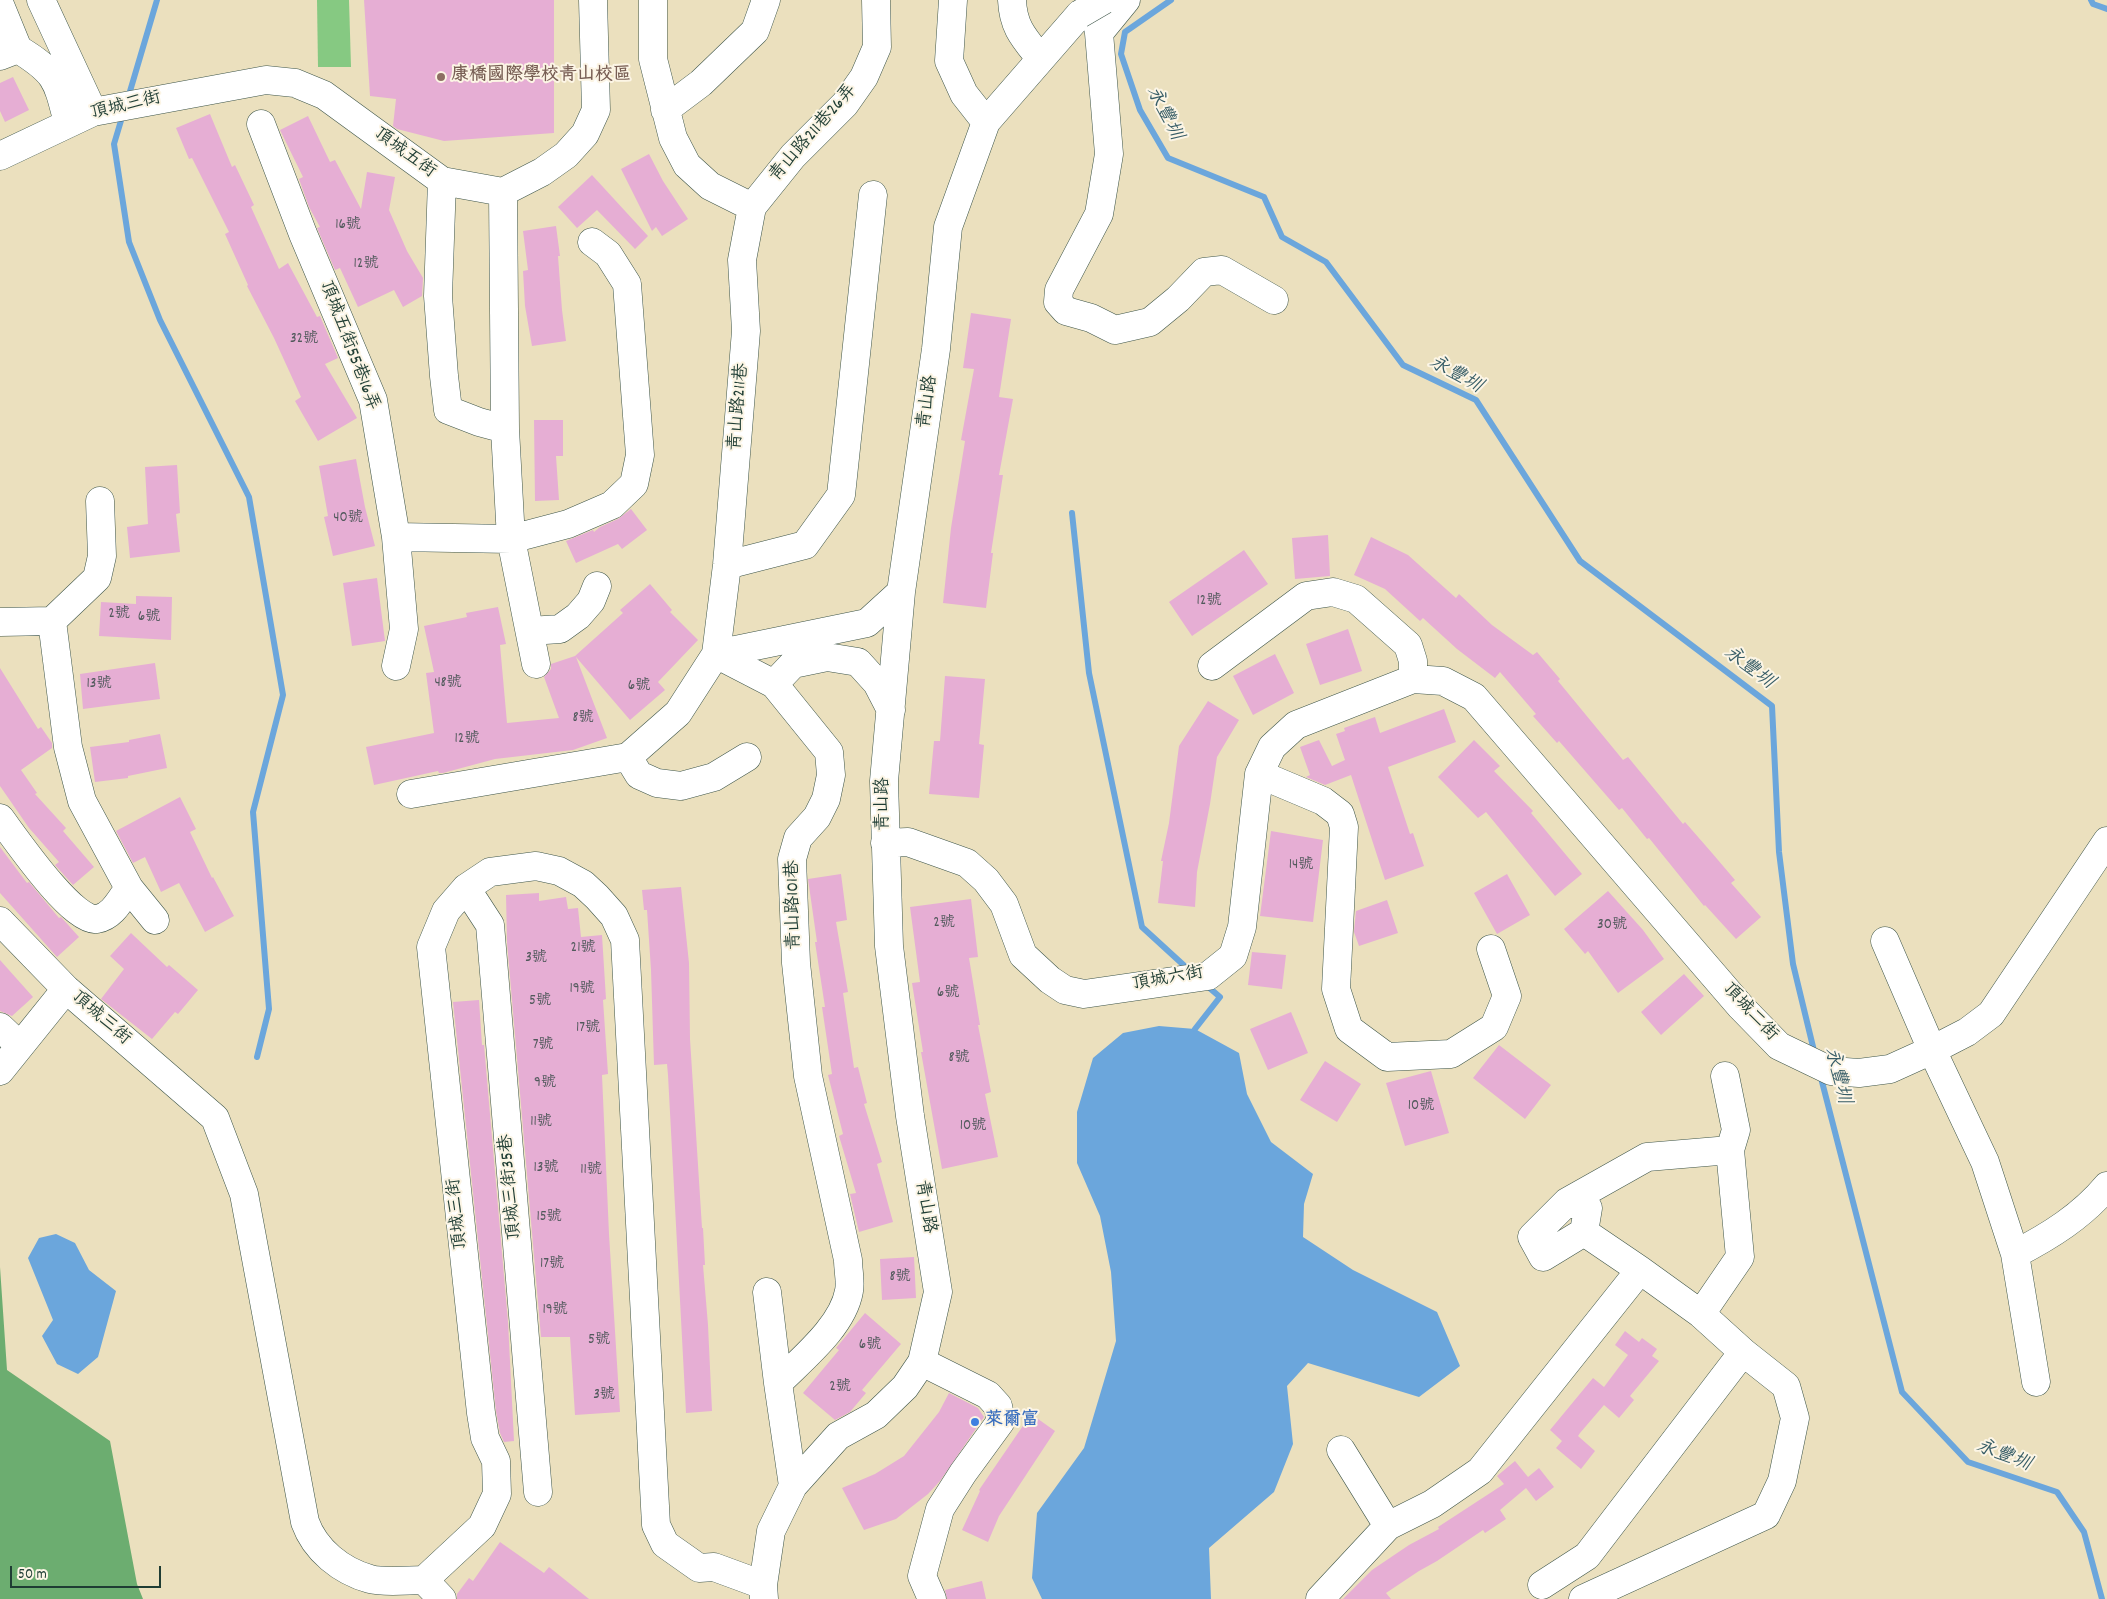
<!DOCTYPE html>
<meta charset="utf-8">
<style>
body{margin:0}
#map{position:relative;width:2107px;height:1599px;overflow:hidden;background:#ebe0be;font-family:Dekko,sans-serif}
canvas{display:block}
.scale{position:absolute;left:10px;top:1566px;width:151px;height:22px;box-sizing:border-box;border:2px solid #1f3d34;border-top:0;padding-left:6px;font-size:15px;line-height:18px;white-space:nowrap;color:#1f3d34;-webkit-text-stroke:4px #fcf5e5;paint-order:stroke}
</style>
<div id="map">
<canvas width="2107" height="1599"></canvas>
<div class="scale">50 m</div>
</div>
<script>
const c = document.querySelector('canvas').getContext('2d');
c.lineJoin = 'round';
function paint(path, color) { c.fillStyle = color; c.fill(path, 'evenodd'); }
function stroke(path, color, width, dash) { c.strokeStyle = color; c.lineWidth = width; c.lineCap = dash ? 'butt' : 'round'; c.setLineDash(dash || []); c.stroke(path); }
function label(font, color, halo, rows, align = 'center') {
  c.font = font + ' Dekko,"LXGW WenKai TC",sans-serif'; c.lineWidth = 4; c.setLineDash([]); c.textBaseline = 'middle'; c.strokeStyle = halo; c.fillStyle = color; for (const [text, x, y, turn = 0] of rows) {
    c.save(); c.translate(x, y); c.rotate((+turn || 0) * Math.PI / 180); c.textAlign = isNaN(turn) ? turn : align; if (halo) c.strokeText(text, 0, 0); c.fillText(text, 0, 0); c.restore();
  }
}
paint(new Path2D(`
 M317,0H349L351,67H318Z`), '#86c982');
paint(new Path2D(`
 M0,1267L7,1370L110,1441L137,1584L143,1599H0Z`), '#6cad70');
paint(new Path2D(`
 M1159,1026L1195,1029L1239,1053L1247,1094L1271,1142L1313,1174L1304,1204L1303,1237L1353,1270L1437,1312L1460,1366L1419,1397L1308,1363L1287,1386L1293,1444L1274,1492L1209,1548L1211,1599H1042L1032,1578L1037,1513L1084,1448L1116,1341L1111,1272L1100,1216L1077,1163V1112L1093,1058L1123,1033Z
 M56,1234L75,1243L89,1270L116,1291L98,1357L78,1374L57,1364L42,1336L53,1320L28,1258L39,1238Z`), '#6ba6dc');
stroke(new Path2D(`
 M1171,0L1125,32L1121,54L1140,110L1168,158L1264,197L1282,237L1326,262L1403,365L1476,400L1580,561L1772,706L1779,852L1793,964L1815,1055
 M2091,0L2093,4L2107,9
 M128,98L157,0
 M123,114L114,144L129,242L160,320L249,497L283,695L253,812L269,1009L257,1057
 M1072,513L1089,673L1142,927L1189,970
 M1195,1029L1220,997L1206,985
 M1820,1074L1902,1392L1968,1462L2057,1492L2084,1532L2102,1599`), '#6ba6dc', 6);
paint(new Path2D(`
 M364,0H554V133L444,141L397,129L393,126L396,99L370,96Z
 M13,77L29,110L5,122L0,111V83Z
 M210,114L232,167L235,165L254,205L251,207L279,269L288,263L317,317L320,316L338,358L325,364L357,418L318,441L295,401L301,397L274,338L247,286L248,285L225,234L229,232L192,158L189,159L176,128Z
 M308,116L330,162L335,160L361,209L367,172L395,177L389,210L407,251L423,278L422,296L403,307L394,290L358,307L340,268L335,270L317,228L320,227L309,207L299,179L303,177L280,130Z
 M649,154L663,181L688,219L662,236L656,227L652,231L621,169Z
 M592,175L648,236L635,249L597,210L577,228L558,207Z
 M556,226L560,256H558L562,310L566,341L532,346L525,306L523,271L528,270L523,231Z
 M971,313L1011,319L999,397L1013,399L999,475H1003L991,553H993L986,608L943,603L951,528L965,441L961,440L974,369L963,368Z
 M534,420H563V456H556L559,500L535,501Z
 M356,459L365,507L375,546L333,556L324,517L328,516L319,466Z
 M177,465L180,513L176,514L180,552L130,558L127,527L148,524L145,467Z
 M631,509L647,530L622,549L618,544L576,563L566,541L593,530L594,532L600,527L618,519Z
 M1328,535L1330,576L1295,579L1292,538Z
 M1371,537L1408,555L1456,598L1459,594L1492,625L1533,655L1537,652L1560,679L1558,681L1623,760L1628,757L1683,824L1685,822L1712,853L1735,880L1731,883L1761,917L1736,939L1705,905L1704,906L1649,838L1647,839L1622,808L1619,810L1559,741L1557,743L1533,716L1536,714L1500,672L1495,678L1457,649L1423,618L1420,621L1385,589L1354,575Z
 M1244,550L1268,584L1192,636L1169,602Z
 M377,578L385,641L352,646L343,583Z
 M650,584L672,610L670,612L698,640L658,682L665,690L630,720L576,657L607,738L573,750L495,759L443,773H439L438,771L374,785L366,747L434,733L426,673L434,672L424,626L467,617L466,613L498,607L506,644L500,645L507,723L559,718L544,677L551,669V664L575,656L623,613L620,610Z
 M136,596L172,597L171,640L99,636L101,602L136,604Z
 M1348,629L1362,671L1320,685L1306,644Z
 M1275,654L1294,693L1253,715L1233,676Z
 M155,663L160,699L83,709L80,674Z
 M0,668L38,729L41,727L52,743V748L21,770L37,793L35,794L66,828L63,831L94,867L73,885L55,865L59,862L29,828L0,786Z
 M945,676L985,679L979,744L984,745L979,798L929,794L934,741H940Z
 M1208,701L1239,720L1217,757L1210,804L1197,872L1195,907L1158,903L1163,861H1161L1169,823L1179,746Z
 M1444,709L1456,742L1388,767L1410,834L1413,833L1424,866L1385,880L1351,775L1325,785L1306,777L1310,775L1300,747L1319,740L1332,766L1345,760L1336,734L1345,731L1344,728L1375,717L1380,733Z
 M160,734L167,768L128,776V778L95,782L90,747L129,742V740Z
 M1474,740L1500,766L1494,771L1533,811L1531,813L1582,874L1555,896L1486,812L1478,818L1438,777Z
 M180,797L196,829L190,832L212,878L213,877L234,916L205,932L179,883L161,892L145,857L133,863L116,831Z
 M1271,831L1323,840L1313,922L1260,916Z
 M0,847L27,883L29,882L59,918L61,917L79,937L57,957L0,893Z
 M841,874L847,920L836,922L848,992L843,993L854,1068L858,1067L867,1103L864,1104L882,1162L877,1164L893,1222L859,1232L850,1194L856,1193L839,1136L843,1134L828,1075L832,1074L822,1007H825L815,942H817L808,879Z
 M1507,874L1530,915L1497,934L1474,893Z
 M681,887L689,963L690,1039L702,1228H703L705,1265H703L708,1325L712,1411L686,1413L668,1075L667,1064L654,1065L651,970L647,910H644L642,890Z
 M1608,891L1643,930L1664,959L1618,993L1588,951L1585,954L1564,929Z
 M539,893V901L566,897L568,909L578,908L581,937L602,935L606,999L603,1000L608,1074L602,1075L609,1234L620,1412L575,1415L570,1337H541L507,942L506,895Z
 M971,899L978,957L969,958L980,1025H978L991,1092L985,1094L998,1157L942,1169L921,1052H923L912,983L920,982L910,907Z
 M1387,900L1398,933L1359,946L1354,932L1356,911Z
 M131,933L167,967L169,965L198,990L178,1014L175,1012L152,1039L101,999L124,969L110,956Z
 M1252,952L1286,955L1282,989L1248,985Z
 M0,960L33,997L12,1016L0,1011Z
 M1684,974L1704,996L1661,1035L1641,1012Z
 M479,1000L482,1045H484L508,1322L514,1441L504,1442L500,1433L496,1411L453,1002Z
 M1291,1012L1308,1053L1268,1070L1250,1029Z
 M1499,1045L1551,1085L1525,1119L1473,1078Z
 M1325,1061L1361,1084L1337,1122L1300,1100Z
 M1431,1071L1449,1133L1405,1146L1386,1083Z
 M914,1257L916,1298L882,1300L880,1259Z
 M865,1313L901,1344L862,1390L866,1393L850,1412L835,1420L803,1393L839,1350L836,1348Z
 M1625,1331L1639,1342L1642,1338L1657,1349L1652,1356L1659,1361L1630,1396L1634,1400L1619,1418L1604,1405L1580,1433L1578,1436L1595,1451L1581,1469L1556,1448L1562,1441L1550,1430L1593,1378L1604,1387L1628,1355L1615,1345Z
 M949,1393L978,1408L984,1417L940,1481L928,1494L896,1519L864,1530L842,1488L875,1474L904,1456L939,1412Z
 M1031,1414L1055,1431L999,1516L988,1542L962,1530L980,1491L979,1490Z
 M1515,1461L1528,1477L1539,1468L1554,1487L1536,1501L1526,1488L1500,1510L1506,1519L1485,1533L1483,1530L1437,1561L1419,1571L1386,1593L1391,1599H1343L1372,1570L1409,1545L1439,1529L1438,1527L1504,1484L1497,1476Z
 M500,1542L544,1573L549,1567L589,1599H457V1594L469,1578L473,1581Z
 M982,1581L986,1599H947L945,1590Z`), '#e6aed4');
const minor = new Path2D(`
 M41,0L93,112
 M653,0V59L673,138L687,165L710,186L752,207L742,260L746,331L727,565L716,654L867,623L901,592
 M953,0L949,61L964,94L986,122
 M1012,0C1013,27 1024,38 1040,58
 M1093,0L1099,33L1109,154L1099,214L1059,290L1058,302L1066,311L1091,318L1115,330L1150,322L1178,299L1204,272L1222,270L1274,300
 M0,5L18,49
 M1099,33L1126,0
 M0,56L18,49C57,73 57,80 68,123
 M665,110L701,83L755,31L766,0
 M261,124L303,234L373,400L396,537L404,629L396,666
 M0,156L93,112L266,80L295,83L324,95L442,181L503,192L542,172L566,155L585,134L596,110L593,0
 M442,181L438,296L444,376L448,410L479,422L505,429
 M503,192L505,429L511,539L536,664
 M752,207L793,156L845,104L864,77L877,47L876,0
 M396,537L511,539L568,524L612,505L634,484L640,455L627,284L608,254L592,242
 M727,565L805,545L841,495L873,195
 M52,621L68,747L82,801L129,888L155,920
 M0,622L52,621L97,578L102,556L100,501
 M530,631L560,629L578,616L591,601L597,586
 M1212,666L1306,596L1333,592L1356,599L1408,645L1413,661V679
 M774,684L793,664L827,657L858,662L877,683L891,710
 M628,757L639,775L657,783L681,786L714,777L747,757
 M1259,774L1323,801L1340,814L1344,827L1336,989L1349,1029L1387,1057L1451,1054L1494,1027L1507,996L1491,949
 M411,794L628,757L678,713L716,654L774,684L829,752L831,775L826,799L817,817L798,838L792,859L796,963L808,1076L848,1260C848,1270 851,1282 849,1291C843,1326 803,1358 778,1383L793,1486
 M0,818C15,838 73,923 97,919C113,916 120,900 129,888
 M885,843L908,842L967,863L986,880L1004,904L1023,955L1050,980L1065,990L1084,994L1208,976L1233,956L1242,927L1259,774L1272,747L1296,725L1413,679L1443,681L1474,697L1741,1007L1779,1046L1831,1071L1859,1073L1890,1069L1932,1050L1967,1032L1991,1014L2107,841
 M466,888L490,925L538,1492
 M0,921L66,989L215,1118L244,1194L305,1522C315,1550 341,1571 370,1579C384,1583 409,1580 424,1580L482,1526L497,1494L496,1461L485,1438L481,1413L431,947L446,911L466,888L490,872L536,866L559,871L583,884L597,897L614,916L625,940L656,1525L665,1544L699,1568L714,1567L763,1585
 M1885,941L1932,1050L1985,1162L2015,1254L2036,1382
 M0,1027L20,1046
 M0,1071L66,989
 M1567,1202L1588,1208L1584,1232L1543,1257L1532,1237L1567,1202L1647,1157L1730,1150
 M1584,1232L1640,1270
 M2015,1254C2050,1236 2082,1216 2107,1186
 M767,1292L778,1383
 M1701,1314L1740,1257L1730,1150L1736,1130L1725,1076
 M922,1362L988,1395L998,1406L1001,1421L963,1473L940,1509L922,1576L932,1599
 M1341,1450L1388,1526
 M424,1580L442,1599
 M1542,1585L1587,1556L1743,1352
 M764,1599L763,1585L771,1531L793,1486L838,1436L876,1415L905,1387L922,1362L938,1292L910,1116L889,946L884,781L901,592L936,349L948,227L986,122L1080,14
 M1320,1599L1388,1526L1432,1504L1480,1471L1640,1270L1701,1314L1743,1352L1786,1386L1795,1418L1782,1481L1766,1515L1583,1599`);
stroke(minor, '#3e5549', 29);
stroke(minor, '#fff', 28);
const minorBridge = new Path2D(`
 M1080,14L1104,0`);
stroke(minorBridge, '#3e5549', 29, []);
stroke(minorBridge, '#fff', 28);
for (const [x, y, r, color] of [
 [441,77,5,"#8d6e63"],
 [975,1422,5,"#3f7fe0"]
]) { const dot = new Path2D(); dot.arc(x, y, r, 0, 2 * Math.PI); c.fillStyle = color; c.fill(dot); stroke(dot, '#fcf5e5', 2); }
label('15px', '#51595c', null, [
 ["16號",348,226],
 ["12號",366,265],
 ["32號",304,340],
 ["40號",348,519],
 ["12號",1209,602],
 ["2號",119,615],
 ["6號",149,618],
 ["48號",448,684],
 ["13號",99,685],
 ["6號",639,687],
 ["8號",583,719],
 ["12號",467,740],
 ["14號",1301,866],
 ["2號",944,924],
 ["30號",1612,926],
 ["21號",583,949],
 ["3號",536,959],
 ["19號",582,990],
 ["6號",948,994],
 ["5號",540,1002],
 ["17號",588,1029],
 ["7號",543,1046],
 ["8號",959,1059],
 ["9號",545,1084],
 ["10號",1421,1107],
 ["11號",541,1123],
 ["10號",973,1127],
 ["13號",546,1169],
 ["11號",591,1171],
 ["15號",549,1218],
 ["17號",552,1265],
 ["8號",900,1278],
 ["19號",555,1311],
 ["5號",599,1341],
 ["6號",870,1346],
 ["2號",840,1388],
 ["3號",604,1396]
]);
label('bold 18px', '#785e54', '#fcf5e5', [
 ["康橋國際學校青山校區",451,77]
], 'left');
label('18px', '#1f3d34', '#fcf5e5', [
 ["頂城三街",126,107,-13],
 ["青山路211巷26弄",814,134,-49],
 ["頂城五街",404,154,36],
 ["頂城五街55巷16弄",348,346,69],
 ["青山路",929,402,-82],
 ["青山路211巷",740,407,-85],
 ["青山路",885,804,-90],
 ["青山路101巷",795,905,-91],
 ["頂城六街",1168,980,-10],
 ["頂城二街",1749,1013,47],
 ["頂城三街",100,1019,41],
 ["頂城三街35巷",512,1187,-95],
 ["青山路",924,1207,81],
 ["頂城三街",459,1214,-96]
]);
label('bold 18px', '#366cbe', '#fcf5e5', [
 ["萊爾富",985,1422]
], 'left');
label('italic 19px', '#365c66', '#fcf5e5', [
 ["永豐圳",1163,114,63],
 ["永豐圳",1455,376,29],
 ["永豐圳",1748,669,37],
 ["永豐圳",1836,1076,76],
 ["永豐圳",2003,1457,21]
]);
</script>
